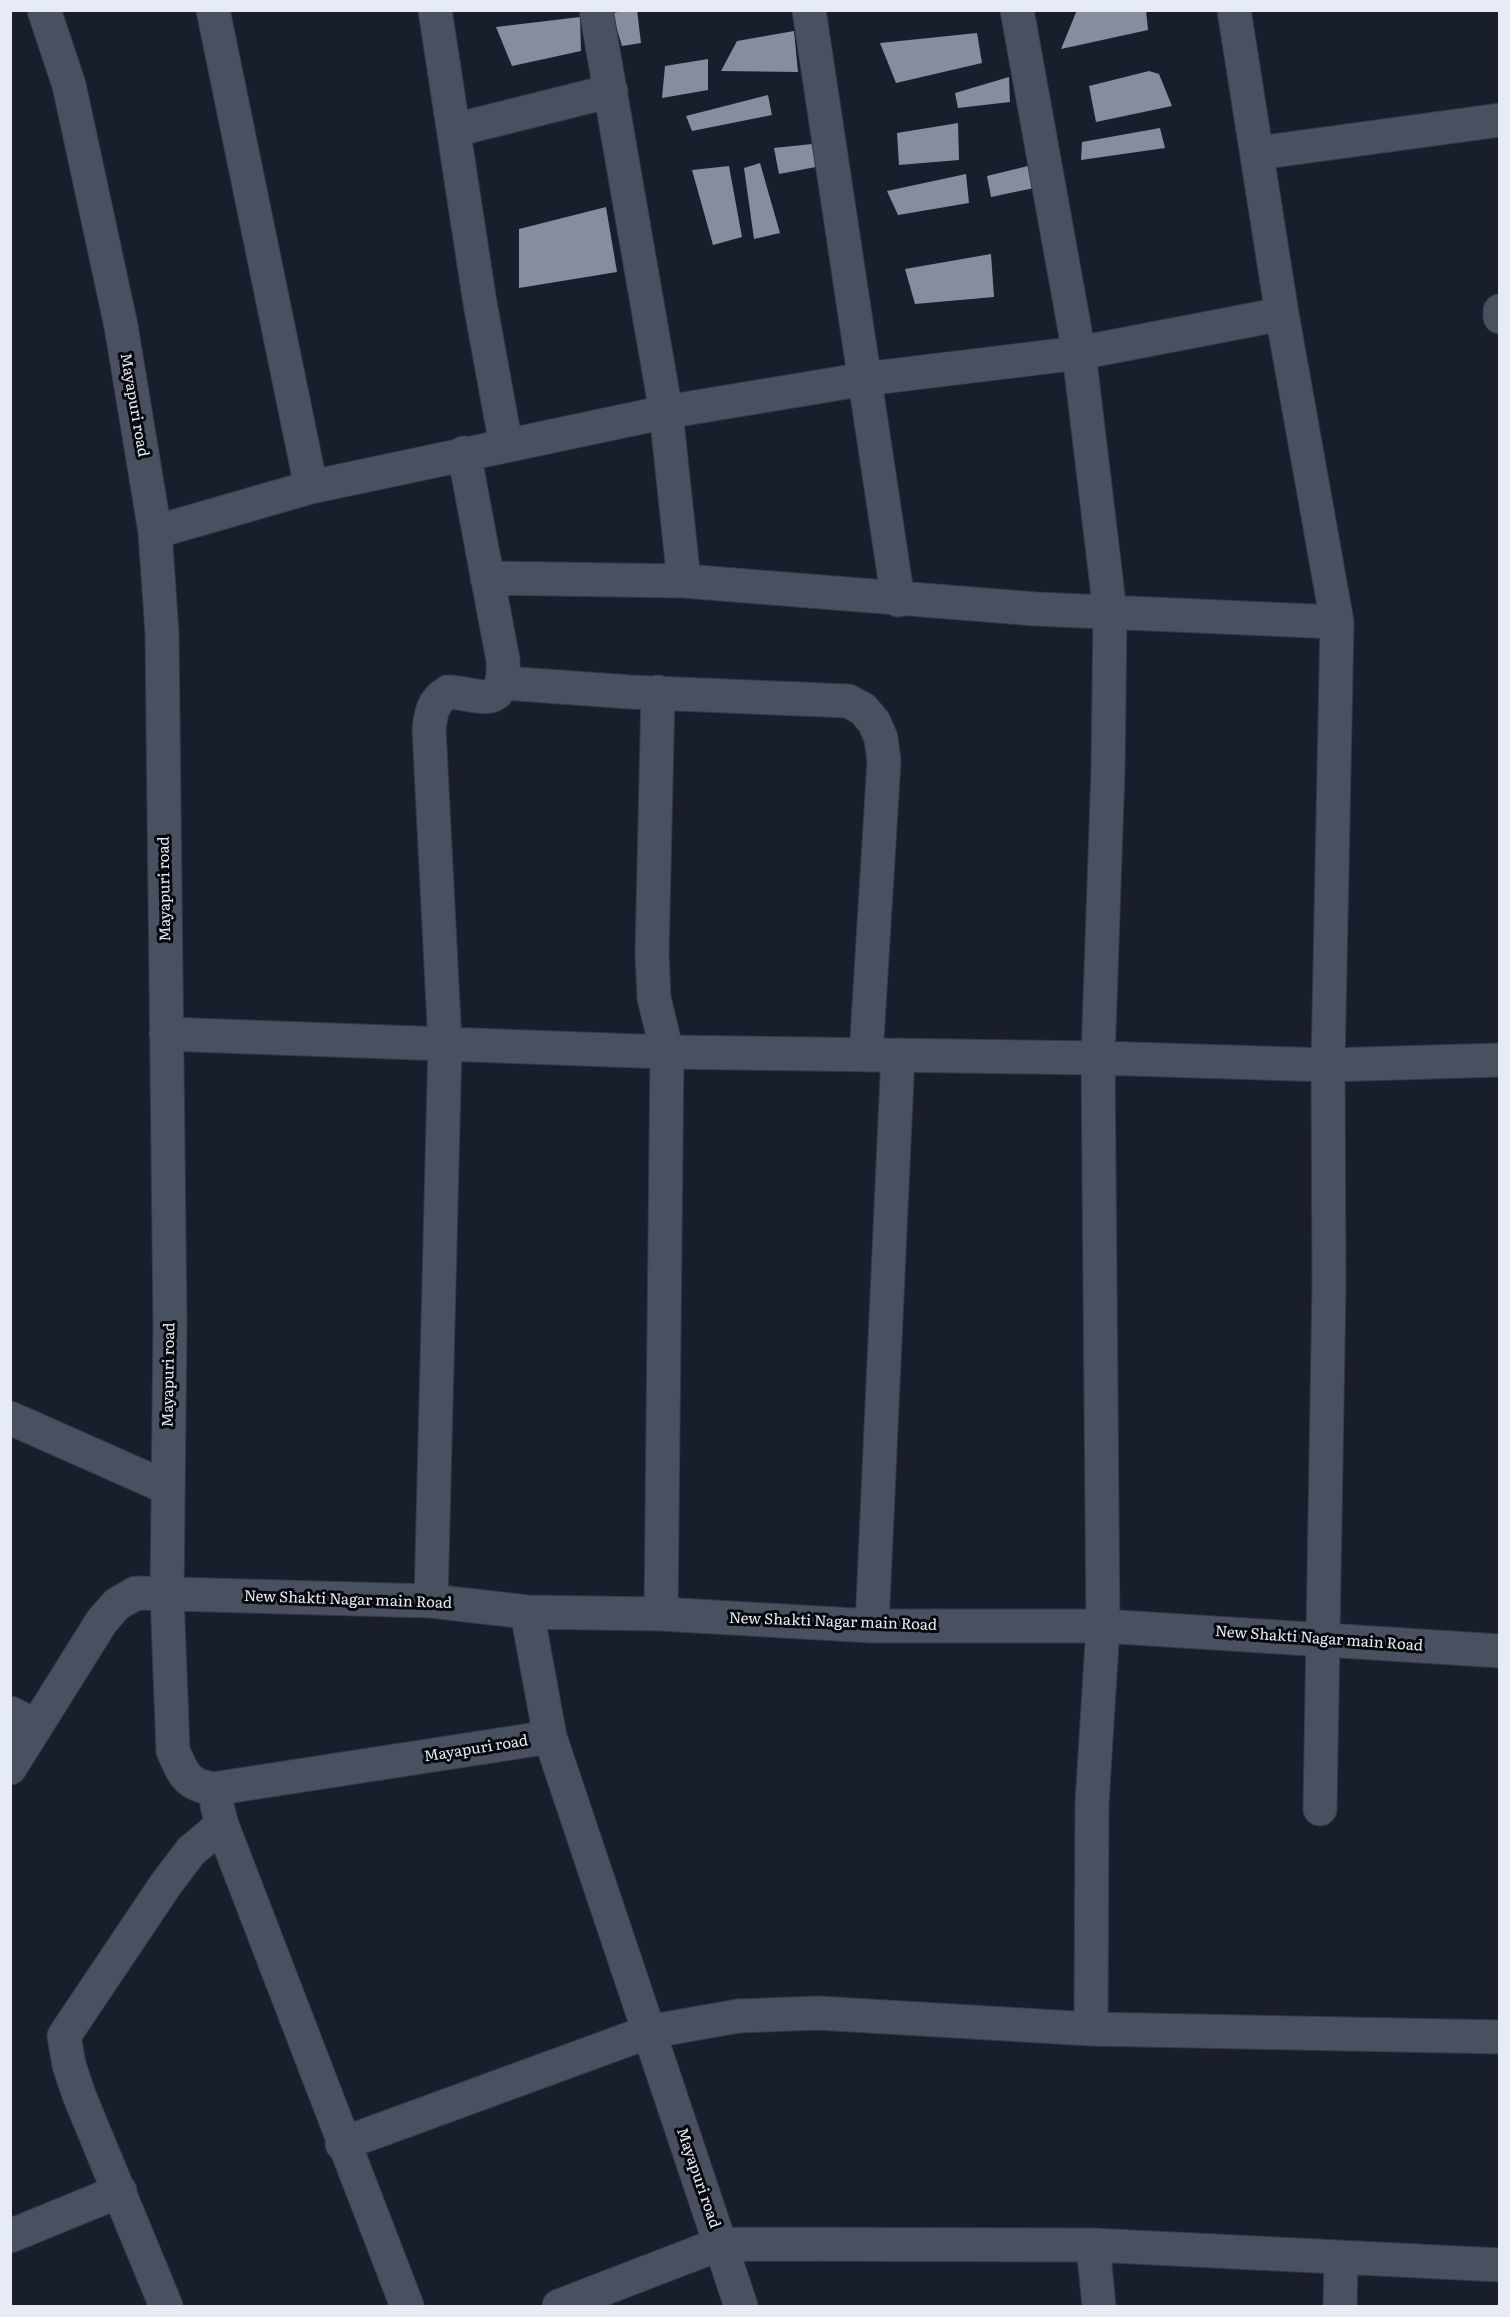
<!DOCTYPE html>
<style>
body{margin:0}
#map{position:relative;width:1510px;height:2317px;overflow:hidden;background:#181e2c;font-family:Literata,serif}
canvas{display:block}
.frame{position:absolute;inset:0;border:12px solid #e6ebf5;pointer-events:none}
</style>
<div id="map">
<canvas width="1510" height="2317"></canvas>
<div class="frame"></div>
</div>
<script>
const c = document.querySelector('canvas').getContext('2d');
c.lineJoin = 'round';
function paint(path, color) { c.fillStyle = color; c.fill(path, 'evenodd'); }
function stroke(path, color, width, dash) { c.strokeStyle = color; c.lineWidth = width; c.lineCap = dash ? 'butt' : 'round'; c.setLineDash(dash || []); c.stroke(path); }
function label(font, color, halo, rows, align = 'center') {
  c.font = font + ' Literata,serif'; c.lineWidth = 6; c.setLineDash([]); c.textBaseline = 'middle'; c.strokeStyle = halo; c.fillStyle = color; for (const [text, x, y, turn = 0] of rows) {
    c.save(); c.translate(x, y); c.rotate((+turn || 0) * Math.PI / 180); c.textAlign = isNaN(turn) ? turn : align; if (halo) c.strokeText(text, 0, 0); c.fillText(text, 0, 0); c.restore();
  }
}
paint(new Path2D(`
 M630,10H637L641,43L622,46L612,13Z
 M1077,10H1146L1148,30L1061,49Z
 M580,17L581,51L512,66L496,27Z
 M794,31L798,72L721,71L737,41Z
 M977,33L982,63L896,83L880,43Z
 M708,59V90L662,98L665,66Z
 M1149,71L1159,74L1172,106L1096,122L1089,86Z
 M1009,77L1010,102L958,108L955,93Z
 M768,95L772,115L692,131L686,116Z
 M958,123L959,160L899,165L897,133Z
 M1160,128L1165,148L1081,160L1082,142Z
 M812,144L821,166L779,174L774,148Z
 M760,163L780,233L754,239L744,168Z
 M1032,165L1034,188L991,197L987,176Z
 M729,166L742,237L713,245L692,170Z
 M966,174L969,203L898,215L887,191Z
 M606,207L617,272L519,288V229Z
 M991,254L994,297L915,304L905,269Z`), '#858d9f');
const minor = new Path2D(`
 M44,10L69,85L121,326L155,532L162,633L170,1324L167,1594L173,1751C184,1775 186,1784 213,1789L550,1737L741,2306
 M213,10L311,487
 M435,10L480,303L506,445
 M596,10L666,412L684,581
 M809,10L898,600
 M1017,10L1079,353L1110,612L1108,770L1098,1058L1103,1626L1092,1803L1091,2029
 M1234,10L1282,314L1337,622L1328,1065L1329,1285L1320,1809
 M455,130L611,91
 M1258,153L1500,120
 M1500,311V317
 M155,532L311,487L666,412L865,379L1079,353L1282,314
 M487,578L684,581L1036,609L1337,622
 M504,683L630,692L848,701L863,709L874,722L881,738L884,761L866,1055
 M658,692L652,955L654,998L667,1052L661,1614
 M166,1034L667,1052L1098,1058L1328,1065L1500,1060
 M10,1418L168,1488
 M431,1601L445,1044L429,729C431,712 433,701 448,692C483,694 505,712 503,660L464,453
 M527,1612L550,1737
 M872,1626L898,1055
 M10,1713L35,1725
 M10,1768L102,1621L117,1604L136,1593L431,1601L527,1612L661,1614L872,1626H1103L1500,1651
 M217,1805L222,1825L407,2306
 M342,2144L648,2032L738,2016L818,2013L1091,2029L1500,2037
 M10,2236L120,2191
 M1093,2245L1099,2306
 M166,2306L79,2095L69,2065L64,2036L166,1884L191,1851L222,1825
 M559,2306L720,2244L1093,2245L1500,2265
 M1340,2306L1341,2259`);
stroke(minor, '#363a46', 35);
stroke(minor, '#495161', 33);
label('15px', '#e6ebf5', '#06080e', [
 ["Mayapuri road",134,405,80],
 ["Mayapuri road",165,889,-91],
 ["Mayapuri road",169,1375,-89],
 ["New Shakti Nagar main Road",348,1600,2],
 ["New Shakti Nagar main Road",833,1622,2],
 ["New Shakti Nagar main Road",1319,1639,4],
 ["Mayapuri road",476,1749,-9],
 ["Mayapuri road",698,2178,71]
]);
</script>
